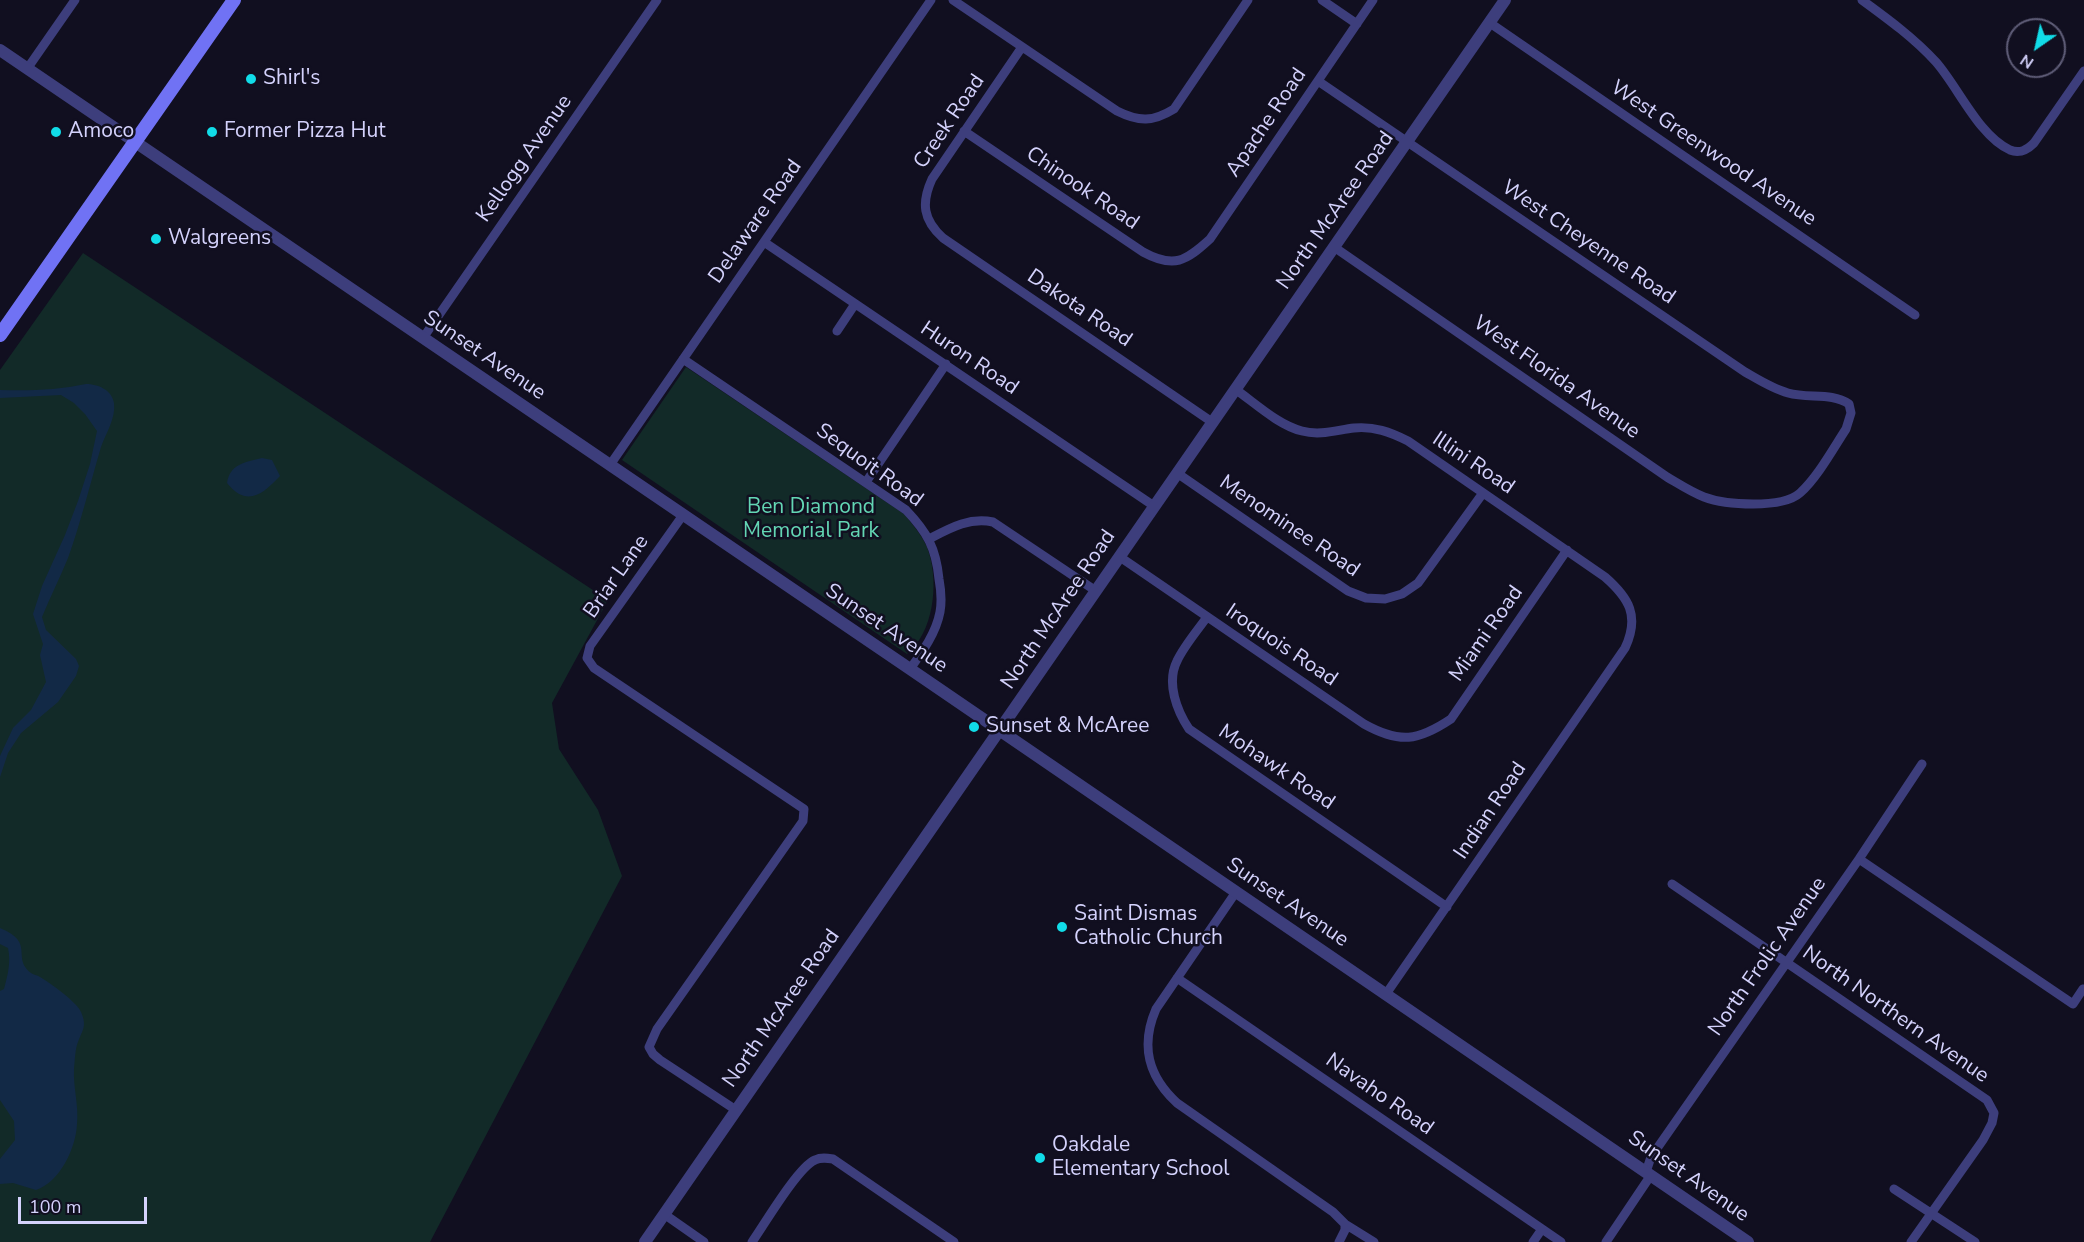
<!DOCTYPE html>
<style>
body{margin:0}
#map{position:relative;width:2084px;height:1242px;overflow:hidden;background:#110f20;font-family:"Nunito Sans",sans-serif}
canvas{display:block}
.north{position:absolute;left:2006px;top:18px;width:60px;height:60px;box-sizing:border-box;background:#110f20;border:2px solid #5f5d78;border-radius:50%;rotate:214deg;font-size:16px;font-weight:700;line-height:24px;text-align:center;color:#d4d2fc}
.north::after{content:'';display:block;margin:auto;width:21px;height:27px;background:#11dce8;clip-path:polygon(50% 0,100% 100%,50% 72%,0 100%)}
.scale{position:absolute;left:18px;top:1197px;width:129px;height:27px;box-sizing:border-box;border:3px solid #d4d2fc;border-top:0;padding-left:8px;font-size:18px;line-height:21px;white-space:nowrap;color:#d4d2fc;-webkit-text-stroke:4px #110f20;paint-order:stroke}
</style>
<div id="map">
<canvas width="2084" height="1242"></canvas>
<div class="north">N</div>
<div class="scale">100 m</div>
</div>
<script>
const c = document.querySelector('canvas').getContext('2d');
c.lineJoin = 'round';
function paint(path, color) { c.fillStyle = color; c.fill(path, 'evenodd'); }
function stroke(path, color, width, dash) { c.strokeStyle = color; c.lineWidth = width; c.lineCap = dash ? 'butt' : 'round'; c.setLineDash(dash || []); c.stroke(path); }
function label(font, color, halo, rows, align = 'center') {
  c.font = font + ' "Nunito Sans",sans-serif'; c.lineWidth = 5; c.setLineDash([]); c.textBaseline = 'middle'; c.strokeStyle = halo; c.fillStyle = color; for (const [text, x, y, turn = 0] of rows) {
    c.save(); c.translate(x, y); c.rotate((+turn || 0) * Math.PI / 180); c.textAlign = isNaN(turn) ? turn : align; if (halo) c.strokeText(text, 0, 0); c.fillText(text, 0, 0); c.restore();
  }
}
paint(new Path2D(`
 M83,253L608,600L552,703L559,749L598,810L622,876L430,1242H0V370Z
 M686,367L904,514C914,526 925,539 929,553C939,585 933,633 907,654L622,460Z`), '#122a28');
paint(new Path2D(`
 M86,384C98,384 112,390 114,403C116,418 106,433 101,447C90,484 81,522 68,558C60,578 50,597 42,617L46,630L76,659L79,666L76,676L58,702L21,733L8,753L0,777V756L13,728L31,710L46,682L40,655L43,644L33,614L42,586L65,535L78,501L90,464L97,431L85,414L74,403L61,395L0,398V390C29,391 58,390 86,384Z
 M262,458L272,460L280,476C263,494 247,508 227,483C230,464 245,462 262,458Z
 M0,928C36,943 11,957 31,973C34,975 37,975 40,977C50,983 77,1002 81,1012C87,1026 83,1029 78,1042C75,1049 75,1060 74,1069C73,1087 79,1106 77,1124C76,1148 60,1182 36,1190L13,1183L0,1184V1159L15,1140L14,1121L0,1100V991L4,989C8,974 11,962 8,948L0,944Z`), '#122946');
stroke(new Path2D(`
 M953,0L1117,111C1139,122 1153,122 1174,109L1248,0
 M1322,0L1357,24
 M1862,0C1888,19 1914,38 1936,62C1958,87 1979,136 2010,150C2020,154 2027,150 2034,143L2084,71
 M1490,23L1915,315
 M1022,47L932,179C921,203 923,220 943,238L1212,422
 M27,69L75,0
 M1318,81L1745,372C1759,380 1773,389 1788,393C1809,399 1831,392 1849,404L1851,413L1846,429C1833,449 1817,478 1800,493C1782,509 1725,505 1704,497C1691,492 1679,484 1667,477L1334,247
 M964,131L1143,252C1174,269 1186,261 1210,239L1373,0
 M764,242L1154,506
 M837,331L855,304
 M423,338L657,0
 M683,359L906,510C927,532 936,548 939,579C941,590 942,601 940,612C936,633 923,651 910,669
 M1235,389C1255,403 1278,425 1302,431C1320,436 1337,430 1354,428C1374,426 1390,432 1408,441L1605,577C1629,598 1640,616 1625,648L1386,994
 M610,465L931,0
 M1177,473L1348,591L1366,598L1385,599L1402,594L1418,583L1483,493
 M866,482L946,364
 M683,515L590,646L587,658L594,668L804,809L803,821L657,1029L649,1047L653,1054L660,1060L736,1110
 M929,539C950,528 969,517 993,522L1096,591
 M1120,557L1364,724C1400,744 1418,741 1451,719L1567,550
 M1207,617C1197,631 1184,646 1177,661C1166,683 1177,711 1189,729L1447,907
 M1859,859L2073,1004L2083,989
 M1672,884L1987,1100L1994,1113L1992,1123L1983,1140L1911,1242
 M1236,892L1156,1009C1140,1046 1148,1076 1177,1103L1333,1212L1345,1224L1374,1242
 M1177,978L1561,1242
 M1646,1172L1651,1157L1859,859L1922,764
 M1894,1189L1975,1242
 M664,1214L704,1242
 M752,1242C764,1225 798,1167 815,1160C821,1157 827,1158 833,1159L954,1242
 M1339,1242L1345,1230V1224
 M1533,1242L1542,1229
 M1606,1242L1651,1175`), '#3d3e7c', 9);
stroke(new Path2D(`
 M0,50L910,669L1748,1242
 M645,1242L1505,0`), '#3d3e7c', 12);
stroke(new Path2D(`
 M0,335L234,0`), '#7072f4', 14);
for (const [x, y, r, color] of [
 [251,79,6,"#11dce8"],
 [56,132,6,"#11dce8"],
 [212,132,6,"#11dce8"],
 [156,239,6,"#11dce8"],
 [974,727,6,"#11dce8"],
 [1062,927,6,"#11dce8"],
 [1040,1158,6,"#11dce8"]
]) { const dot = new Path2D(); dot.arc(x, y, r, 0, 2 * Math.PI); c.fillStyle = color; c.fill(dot); stroke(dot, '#110f20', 2); }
label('21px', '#d4d2fc', '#110f20', [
 ["Shirl's",263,79],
 ["Amoco",68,132],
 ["Former Pizza Hut",224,132],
 ["Walgreens",168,239],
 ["Sunset & McAree",986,727],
 ["Saint Dismas",1074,915],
 ["Catholic Church",1074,939],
 ["Oakdale",1052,1146],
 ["Elementary School",1052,1170]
], 'left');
label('21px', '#d4d2fc', '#110f20', [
 ["Creek Road",950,122,-56],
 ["Apache Road",1267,123,-56],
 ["West Greenwood Avenue",1713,154,34],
 ["Kellogg Avenue",525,159,-55],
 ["Chinook Road",1082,189,34],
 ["North McAree Road",1336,211,-55],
 ["Delaware Road",756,222,-55],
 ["West Cheyenne Road",1588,243,34],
 ["Dakota Road",1079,309,34],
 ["Sunset Avenue",484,356,34],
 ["Huron Road",969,359,34],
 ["West Florida Avenue",1556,378,35],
 ["Illini Road",1473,464,34],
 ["Sequoit Road",869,466,36],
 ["Menominee Road",1289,527,34],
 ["Briar Lane",617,577,-55],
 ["North McAree Road",1059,610,-56],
 ["Sunset Avenue",886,629,34],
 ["Miami Road",1487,634,-55],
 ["Iroquois Road",1281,646,34],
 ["Mohawk Road",1276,768,34],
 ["Indian Road",1491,811,-56],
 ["Sunset Avenue",1287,903,34],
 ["North Frolic Avenue",1768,957,-55],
 ["North McAree Road",782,1009,-55],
 ["North Northern Avenue",1895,1015,35],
 ["Navaho Road",1379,1095,35],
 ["Sunset Avenue",1688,1177,35]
]);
label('21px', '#63d6b4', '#110f20', [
 ["Ben Diamond",811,508],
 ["Memorial Park",811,532]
]);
</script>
